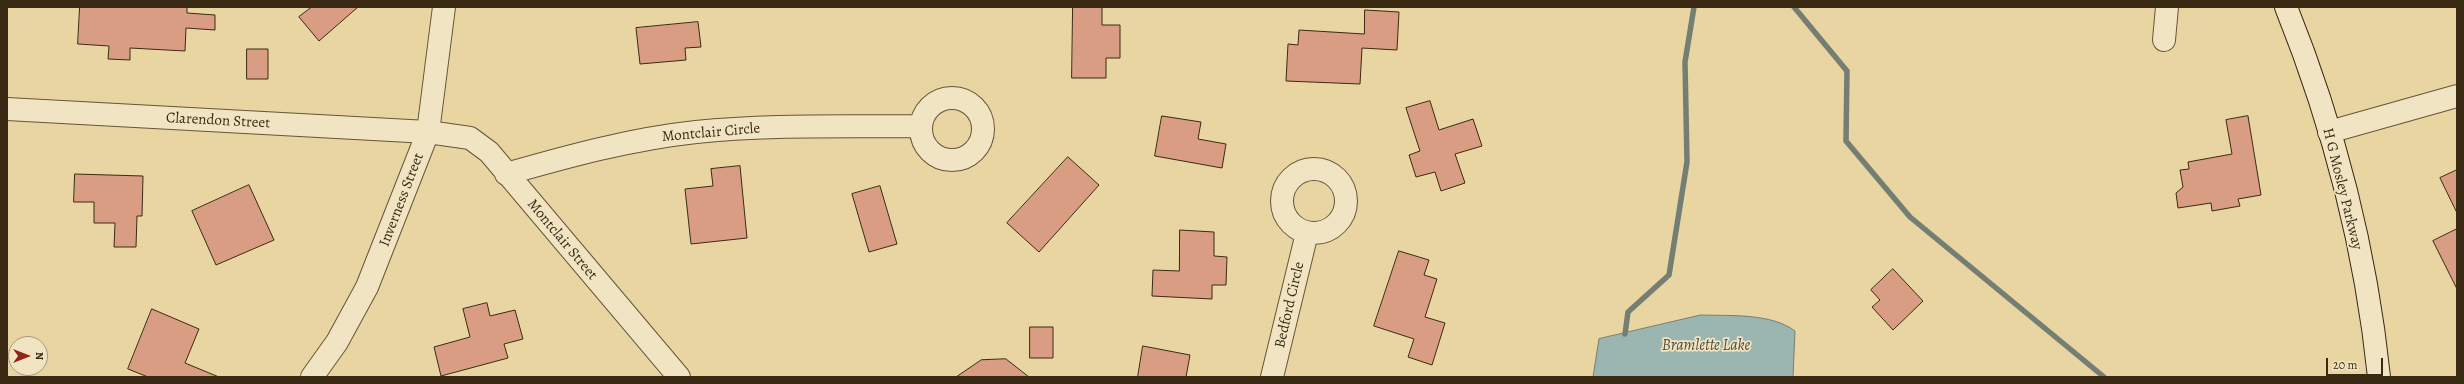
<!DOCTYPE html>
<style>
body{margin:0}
#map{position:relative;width:2464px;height:384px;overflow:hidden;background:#e8d5a2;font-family:Alegreya,serif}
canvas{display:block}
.frame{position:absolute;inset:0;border:8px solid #3a2a14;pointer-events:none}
.north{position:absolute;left:8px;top:336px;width:40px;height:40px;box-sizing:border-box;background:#f0e4c3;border:1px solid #a79a7d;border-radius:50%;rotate:90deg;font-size:11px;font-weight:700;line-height:16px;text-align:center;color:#3a2a14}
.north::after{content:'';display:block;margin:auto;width:14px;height:18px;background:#8f2418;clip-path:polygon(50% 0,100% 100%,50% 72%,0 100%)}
.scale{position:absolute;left:2326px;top:358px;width:57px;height:18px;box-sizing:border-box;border:2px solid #3a2a14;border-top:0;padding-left:5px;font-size:12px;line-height:14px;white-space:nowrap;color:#3a2a14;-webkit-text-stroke:3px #f0e4c3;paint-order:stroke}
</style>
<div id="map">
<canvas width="2464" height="384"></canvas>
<div class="frame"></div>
<div class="north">N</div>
<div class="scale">20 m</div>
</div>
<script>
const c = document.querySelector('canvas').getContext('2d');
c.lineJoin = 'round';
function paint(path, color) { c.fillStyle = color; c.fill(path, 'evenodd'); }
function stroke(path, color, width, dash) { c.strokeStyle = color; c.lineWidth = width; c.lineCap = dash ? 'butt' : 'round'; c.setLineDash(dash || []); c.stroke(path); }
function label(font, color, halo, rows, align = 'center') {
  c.font = font + ' Alegreya,serif'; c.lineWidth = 3.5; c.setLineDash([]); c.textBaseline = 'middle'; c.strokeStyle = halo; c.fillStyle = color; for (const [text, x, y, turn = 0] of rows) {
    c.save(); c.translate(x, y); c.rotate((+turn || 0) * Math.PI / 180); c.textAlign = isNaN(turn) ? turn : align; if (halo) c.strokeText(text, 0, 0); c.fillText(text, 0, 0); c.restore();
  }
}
const water = new Path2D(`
 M1701,315C1731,316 1771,313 1795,331L1793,377H1593L1599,339Z`);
paint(water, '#9bb6b0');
stroke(water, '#747e72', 1);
stroke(new Path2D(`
 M1794,7L1847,71L1846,141L1910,217L2104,377
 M1625,334L1628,312L1669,275L1687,162L1685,62L1694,7`), '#747e72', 5.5);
const building = new Path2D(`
 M80,7H187V13L215,15V30L186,28L185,51L130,48V60L108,59L109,46L78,44Z
 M312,7H358L319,41L299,17Z
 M1073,7H1102V25H1120V58H1106V78H1072Z
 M1365,10L1399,12L1397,50L1362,48L1360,84L1286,81L1288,44L1298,45L1299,30L1364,34Z
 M698,22L701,47L685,48L686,60L640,64L636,28Z
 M247,49H268V79H247Z
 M1430,101L1439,130L1473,119L1482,146L1455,154L1465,183L1441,191L1435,172L1416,177L1409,155L1420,151L1406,108Z
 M1162,116L1201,122L1198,139L1226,144L1222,168L1155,156Z
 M2248,116L2261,195L2238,199L2240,206L2212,211L2211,203L2178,208L2176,193L2183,187L2180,170L2189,169L2188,162L2232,154L2226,120Z
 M1068,157L1099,185L1039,252L1007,223Z
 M740,166L747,238L691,244L685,189L713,186L711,169Z
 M2457,170V213L2440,178Z
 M75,174L143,176L142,216H137L136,247H114L115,223H94V202H74Z
 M249,185L274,240L216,265L192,211Z
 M880,186L897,244L869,252L852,194Z
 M2457,229V289L2433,241Z
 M1180,230L1214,232V256L1227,257L1226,285H1212V299L1152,296L1153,270L1179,271Z
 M1399,251L1429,260L1424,275L1437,279L1425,317L1445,323L1432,365L1408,357L1414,339L1374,326Z
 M1893,269L1923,301L1893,330L1872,307L1880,300L1871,290Z
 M487,303L490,316L515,310L523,339L504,344L508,358L441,376L434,347L470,337L463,309Z
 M152,309L199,329L185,363L219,377H148L128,369Z
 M1030,327H1053V358H1030Z
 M1143,346L1190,355L1186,377H1138Z
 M1006,359L1029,377H956L981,360Z`);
paint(building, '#d99d83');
stroke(building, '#3a2a14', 1);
const street = new Path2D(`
 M2164,40L2167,7
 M921 129a31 31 0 1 1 62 0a31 31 0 1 1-62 0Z
 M7,109L428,132L470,138L489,152L679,377
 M2329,132L2457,96
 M1282 201a32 32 0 1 1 64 0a32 32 0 1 1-64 0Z
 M506,174C569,156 631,139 696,132C770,124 846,127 920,126
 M312,377L337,342L367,287L428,132L444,7
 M1272,377L1307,233`);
const secondary = new Path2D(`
 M2286,7C2333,124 2366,251 2379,377`);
stroke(street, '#665538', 24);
stroke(secondary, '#3a2a14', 24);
stroke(street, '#f0e4c3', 22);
stroke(secondary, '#f0e4c3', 22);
label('15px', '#3a2a14', '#f0e4c3', [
 ["Clarendon Street",218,121,3],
 ["Montclair Circle",711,133,-5],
 ["H G Mosley Parkway",2342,189,76],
 ["Inverness Street",402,200,-69],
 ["Montclair Street",562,240,50],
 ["Bedford Circle",1290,305,-77]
]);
label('italic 16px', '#524d3b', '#f0e4c3', [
 ["Bramlette Lake",1706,346]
]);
</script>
